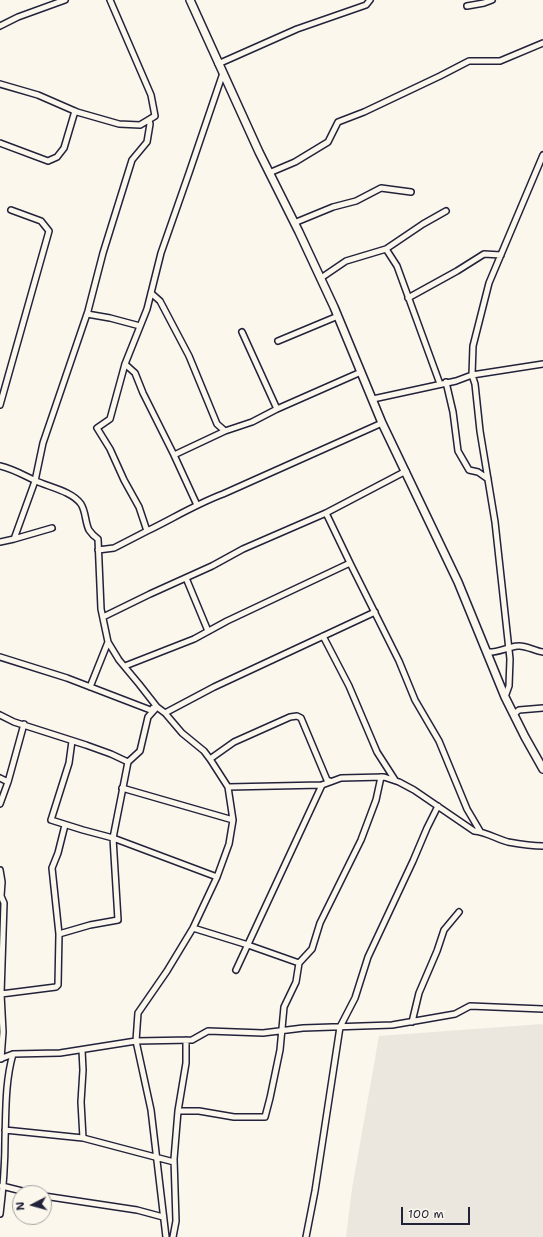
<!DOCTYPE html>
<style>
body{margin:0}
#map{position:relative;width:543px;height:1237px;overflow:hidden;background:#fbf7ec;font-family:"Shantell Sans",sans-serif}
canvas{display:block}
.north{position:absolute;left:12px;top:1185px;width:40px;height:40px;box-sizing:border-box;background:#fbf7ec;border:1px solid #a4a2a5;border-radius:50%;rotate:264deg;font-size:11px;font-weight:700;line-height:16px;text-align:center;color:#22223b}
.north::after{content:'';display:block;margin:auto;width:14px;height:18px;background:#22223b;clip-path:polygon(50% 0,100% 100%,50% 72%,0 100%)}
.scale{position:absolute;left:401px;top:1207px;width:69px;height:18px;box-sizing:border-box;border:2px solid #22223b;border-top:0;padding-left:5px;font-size:12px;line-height:14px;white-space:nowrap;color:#22223b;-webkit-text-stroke:3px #fbf7ec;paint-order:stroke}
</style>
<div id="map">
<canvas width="543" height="1237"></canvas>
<div class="north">N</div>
<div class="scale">100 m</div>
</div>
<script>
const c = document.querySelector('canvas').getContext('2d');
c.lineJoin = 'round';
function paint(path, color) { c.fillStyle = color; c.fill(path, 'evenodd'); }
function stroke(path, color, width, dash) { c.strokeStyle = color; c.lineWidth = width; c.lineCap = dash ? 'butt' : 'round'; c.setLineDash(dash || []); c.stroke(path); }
paint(new Path2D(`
 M542,1024L543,1025V1237H346L352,1189L379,1036Z`), '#ebe7df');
const minor = new Path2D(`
 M467,6L484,3L492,0
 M0,26L18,17L65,0
 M218,64L297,29L366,5L370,0
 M0,84L38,95L77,112L119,124L140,125L155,116L151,95L110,0
 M0,143L48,161L57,157L64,148L75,111
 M269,173L295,162L328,142L338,122L364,112L440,76L469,61H500L543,43
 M294,223L333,207L356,201L381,188L411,192
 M386,249L397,266L440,384
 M321,278L346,261L386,249L423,224L446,211
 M151,293L160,301L189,356L217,424L225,431L252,422L277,409L361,372
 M408,298L457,271L484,254L501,255
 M87,314L110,318L140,326
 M242,332L277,409
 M278,341L338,316
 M125,364L135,373L143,393L174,455L225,431
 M446,382L453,412L458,451L469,470L478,472L488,479
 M373,399L456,381L472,375L543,364
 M0,405L49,231L41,221L11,210
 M174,455L197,505
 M0,466C13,469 23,475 34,480C48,487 72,491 81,504C86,512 85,522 89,530C91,533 95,537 98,539L101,609L108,642L119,660L139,684L157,707L165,713L182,733L204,751L210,759L228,787L233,820L122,788
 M147,531C172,519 196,504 223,494L382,423
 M14,539L35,481L43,443L88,311L103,253L132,160L147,142L150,124L149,120
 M0,542L14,539L52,528
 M98,550L114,548L147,531L139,507L124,480L110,449L97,428L110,419L125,364L147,309L161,253L189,173L223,73
 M350,563L399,661L415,700L439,741L467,809L480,831
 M186,578L208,631
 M103,617L150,594L212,566L243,549L326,513
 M323,636L349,686L377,752L395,780
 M487,652C498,653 507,647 518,646C525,645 535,651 543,652
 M0,657L67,678L153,711V708
 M125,666L194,639L227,621L350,563L326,513L406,471
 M90,687L108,642
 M505,697L509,686L510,659L495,522L480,431L475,384L472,375L473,346L489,283L543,155
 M165,713L214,687L375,612
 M514,714L519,710L543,708
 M0,715L14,722L86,745L111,754L128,762L140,751L148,717L157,707
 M72,741L69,763L51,820L83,830L113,838L217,877
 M210,759L234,742L290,717L297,716L301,718L327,780L330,781
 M0,778L8,782L0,804
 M8,782L24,724
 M228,787L322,785L341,778L384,777L399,782L414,790L474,831C486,832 497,839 508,842C519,844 531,846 543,846
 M0,870L2,882L1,896L4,903L1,994L3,1032L1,1059
 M59,934L90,925L118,920L113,838L128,762
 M299,963L312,949L320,923L361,840L376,800L381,777
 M236,970L322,785
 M1,994L56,987L58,985L59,934L52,868L58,853L65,825
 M412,1022L419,993L437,951L444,930L459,912
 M82,1050L83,1070L81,1102L83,1138
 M0,1059L13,1054L60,1053L136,1041L192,1040L208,1031L263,1033L303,1028L392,1025L455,1014L470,1006L543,1009
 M178,1111H199L234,1117H265L270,1098L280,1050L284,1007L296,982L299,963L248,945L193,928
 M5,1130L83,1138L174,1162
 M2,1186L30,1193
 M44,1196L137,1210L163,1217
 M0,1214C3,1190 5,1165 5,1140C6,1111 5,1082 13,1054
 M166,1237L151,1110L136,1041L138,1013L167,971L193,928L217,877L229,844L233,820
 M173,1237L176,1221L174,1159L178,1111L186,1063V1040
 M306,1237L315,1191L340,1027L355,998L368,957L413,861L427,828L438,806`);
const tertiary = new Path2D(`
 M190,0L259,152L299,232L334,307L382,423L458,582L505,697L525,737L543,769`);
stroke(minor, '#22223b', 8);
stroke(tertiary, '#22223b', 10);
stroke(minor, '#fbf7ec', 5);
stroke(tertiary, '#fbf7ec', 7);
</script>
